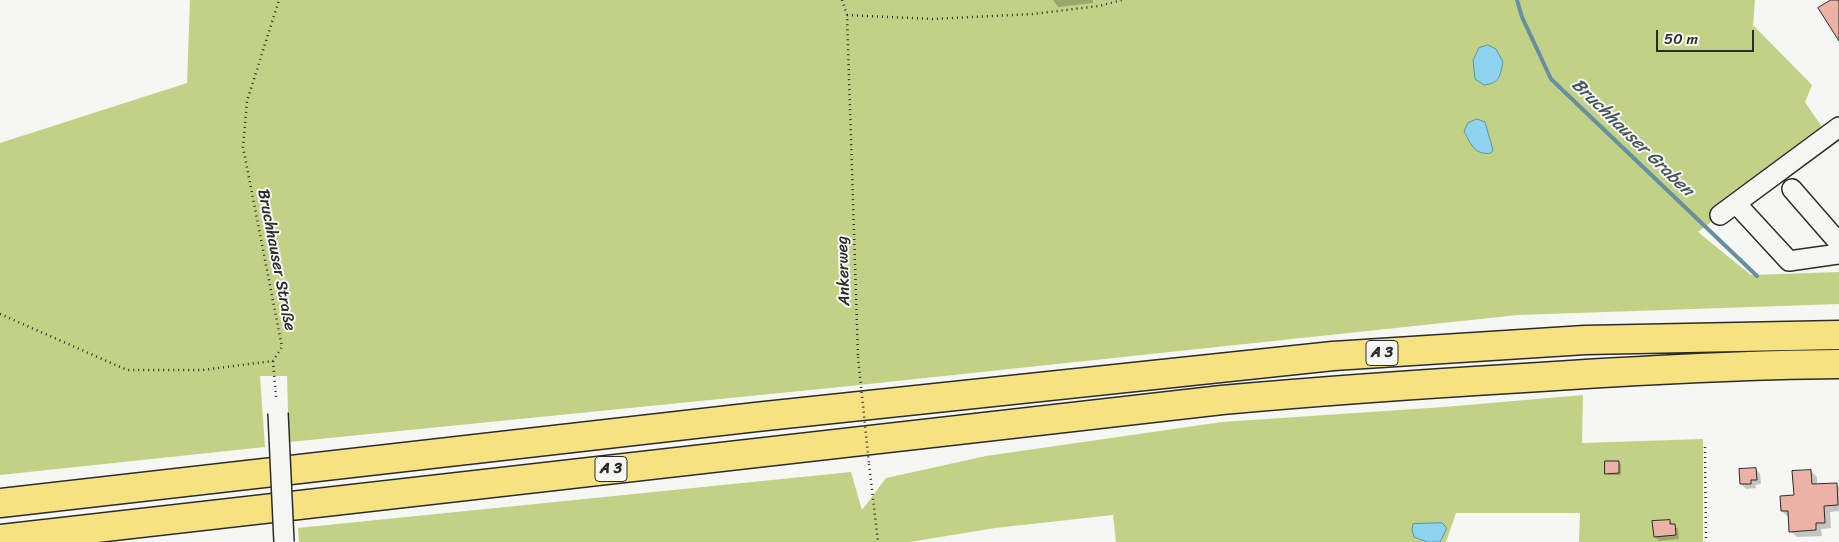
<!DOCTYPE html>
<meta charset="utf-8">
<style>
body{margin:0}
#map{position:relative;width:1839px;height:542px;overflow:hidden;background:#f6f6f2;font-family:Sriracha,sans-serif}
canvas{display:block}
.scale{position:absolute;left:1656px;top:30px;width:98px;height:22px;box-sizing:border-box;border:2px solid #2b2b2b;border-top:0;padding-left:6px;font-size:15px;line-height:18px;white-space:nowrap;color:#2b2b2b;-webkit-text-stroke:4px #f6f6f2;paint-order:stroke}
</style>
<div id="map">
<canvas width="1839" height="542"></canvas>
<div class="scale">50 m</div>
</div>
<script>
const c = document.querySelector('canvas').getContext('2d');
c.lineJoin = 'round';
function paint(path, color) { c.fillStyle = color; c.fill(path, 'evenodd'); }
function stroke(path, color, width, dash) { c.strokeStyle = color; c.lineWidth = width; c.lineCap = dash ? 'butt' : 'round'; c.setLineDash(dash || []); c.stroke(path); }
function label(font, color, halo, rows, align = 'center') {
  c.font = font + ' Sriracha,sans-serif'; c.lineWidth = 4; c.setLineDash([]); c.textBaseline = 'middle'; c.strokeStyle = halo; c.fillStyle = color; for (const [text, x, y, turn = 0] of rows) {
    c.save(); c.translate(x, y); c.rotate((+turn || 0) * Math.PI / 180); c.textAlign = isNaN(turn) ? turn : align; if (halo) c.strokeText(text, 0, 0); c.fillText(text, 0, 0); c.restore();
  }
}
paint(new Path2D(`
 M190,0H1755L1753,25L1812,85L1805,102L1824,130L1826,135L1698,232L1751,275L1839,272V304L1518,315L850,386L289,442L287,376H260L265,447L0,475V143L187,83Z
 M1583,395L1582,443L1703,439V542H1579L1580,513H1456L1446,542H1116L1113,515L995,528L910,542H299L298,528L851,472L862,510L886,478L986,456L1222,422L1444,407Z`), '#c1d287');
const water = new Path2D(`
 M1488,45L1496,49L1503,62C1500,76 1500,83 1484,85L1475,79L1473,60L1479,48Z
 M1477,119L1485,122L1493,150L1491,153C1475,156 1470,143 1464,131L1468,123Z
 M1442,523L1447,528L1440,542H1427L1414,537L1412,530L1413,524Z`);
paint(water, '#8ed3f0');
stroke(water, '#6690a1', 1);
paint(new Path2D(`
 M1053,0H1093V3L1058,7Z
 M1618,462L1621,464V475H1608L1606,473Z
 M1756,469L1760,474L1761,484L1755,485L1756,488L1746,489L1741,484Z
 M1811,471L1817,477V485L1836,484L1839,487V511L1830,512L1831,528L1821,529L1822,536L1797,537L1790,531L1788,517L1782,511L1795,496Z
 M1670,521L1678,529L1679,539L1659,541L1655,537Z`), '#0003');
stroke(new Path2D(`
 M1517,0L1522,17L1551,79L1757,276`), '#6690a1', 4);
const building = new Path2D(`
 M1831,0H1839V41L1818,8Z
 M1605,461H1619V473L1605,474Z
 M1756,468L1757,480H1751V484H1740L1739,469Z
 M1811,470L1812,484L1837,483L1838,505L1824,506L1825,523H1816V530L1789,532L1788,511H1781L1780,496L1794,495L1792,471Z
 M1670,520V524H1675L1676,535L1654,537L1652,521Z`);
paint(building, '#ecb2a5');
stroke(building, '#2b2b2b', 1);
const minor = new Path2D(`
 M1792,189L1839,243
 M1742,210L1789,261L1839,254
 M1720,215L1839,127`);
const highway = new Path2D(`
 M0,503L756,417L1333,356L1585,340L1839,335
 M0,539L1222,400C1322,391 1423,384 1524,378C1629,371 1734,365 1839,364`);
stroke(minor, '#2b2b2b', 22);
stroke(highway, '#2b2b2b', 31);
stroke(new Path2D(`
 M842,0L847,15L858,357
 M847,15L932,19L1033,14L1099,6L1122,0
 M0,314L127,370H203L273,361L282,347L243,147L247,101L279,0
 M273,361L276,397
 M1705,447L1706,542
 M869,464L878,542`), '#2b2b2b', 2.5, [1, 4]);
stroke(minor, '#f6f6f2', 19);
stroke(highway, '#f7e281', 28);
const minorBridge = new Path2D(`
 M278,413L284,542`);
stroke(minorBridge, '#2b2b2b', 22, []);
stroke(new Path2D(`
 M858,357L869,464`), '#2b2b2b', 2.5, [1, 4]);
stroke(minorBridge, '#f6f6f2', 19);
for (const [x, y, w] of [
 [1382,353,32],
 [611,469,32]
]) { const box = new Path2D(); box.roundRect(x - w / 2, y - 12.5, w, 25, 4); c.fillStyle = '#f6f6f2'; c.fill(box); stroke(box, '#2b2b2b', 1); }
label('bold 15px', '#2b2b2b', null, [
 ["A 3",1382,353],
 ["A 3",611,469]
]);
label('16px', '#2b2b2b', '#f6f6f2', [
 ["Bruchhauser Straße",276,260,79],
 ["Ankerweg",844,271,-92]
]);
label('italic 18px', '#44555c', '#f6f6f2', [
 ["Bruchhauser Graben",1632,138,44]
]);
</script>
